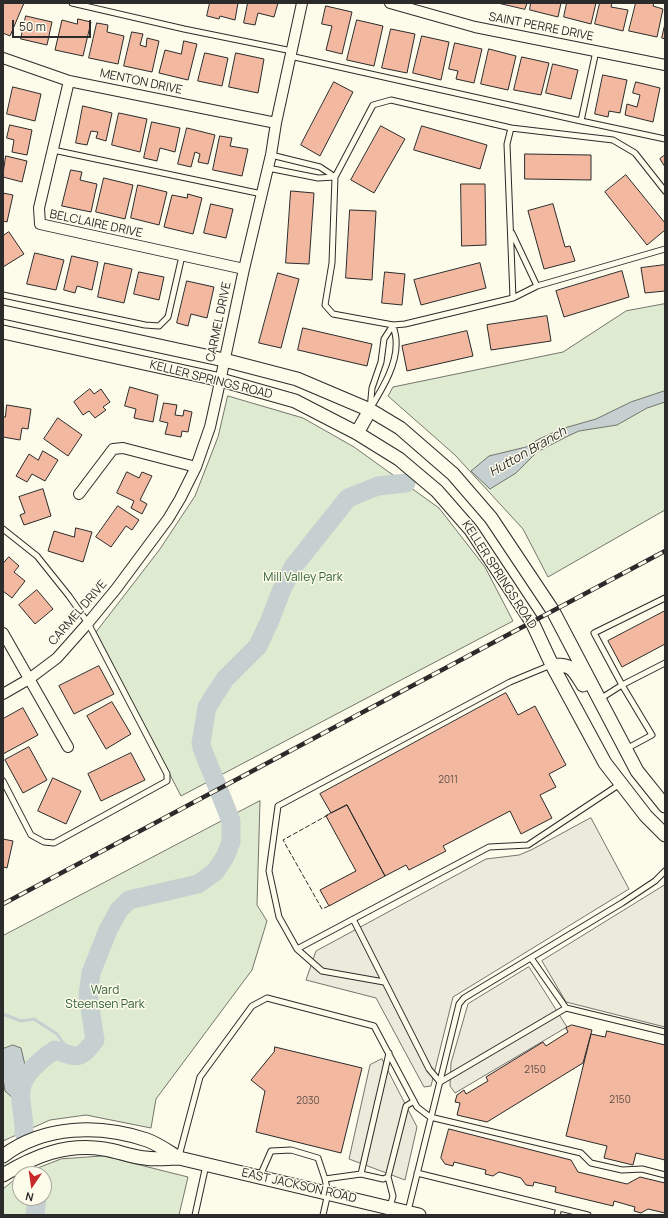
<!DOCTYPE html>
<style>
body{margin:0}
#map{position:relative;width:668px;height:1218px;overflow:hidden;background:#fdfbea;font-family:Manrope,sans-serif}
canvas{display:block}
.frame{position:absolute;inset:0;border:4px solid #2b2b2b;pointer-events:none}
.north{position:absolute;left:12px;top:1166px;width:40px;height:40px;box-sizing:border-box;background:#fdfbea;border:1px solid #a9a89e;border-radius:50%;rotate:193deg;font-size:11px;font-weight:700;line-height:16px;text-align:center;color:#2b2b2b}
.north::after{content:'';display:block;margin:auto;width:14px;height:18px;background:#c62828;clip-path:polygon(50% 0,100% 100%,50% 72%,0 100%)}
.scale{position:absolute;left:12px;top:20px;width:79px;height:18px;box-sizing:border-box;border:2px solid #2b2b2b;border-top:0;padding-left:5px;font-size:12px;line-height:14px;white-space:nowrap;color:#2b2b2b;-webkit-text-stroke:3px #fdfbea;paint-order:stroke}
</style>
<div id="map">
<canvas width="668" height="1218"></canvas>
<div class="frame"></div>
<div class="north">N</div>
<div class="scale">50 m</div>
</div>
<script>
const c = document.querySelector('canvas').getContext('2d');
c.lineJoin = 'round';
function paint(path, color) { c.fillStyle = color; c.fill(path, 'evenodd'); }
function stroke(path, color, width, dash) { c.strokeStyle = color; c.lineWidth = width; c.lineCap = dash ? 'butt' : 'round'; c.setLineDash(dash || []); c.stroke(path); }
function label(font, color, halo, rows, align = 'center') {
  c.font = font + ' Manrope,sans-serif'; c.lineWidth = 3; c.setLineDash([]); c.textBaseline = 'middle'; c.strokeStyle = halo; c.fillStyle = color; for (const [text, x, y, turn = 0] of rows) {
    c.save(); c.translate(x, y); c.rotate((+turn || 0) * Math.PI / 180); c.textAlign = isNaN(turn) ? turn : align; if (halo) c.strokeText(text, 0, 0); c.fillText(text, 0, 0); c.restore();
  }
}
const green = new Path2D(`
 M665,304V510L548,577L523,529L455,455L388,396L393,387L563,352L626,311Z
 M228,396L303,418L354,447L439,508L485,567L513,621L181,796L96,632L160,549L195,496L218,437Z
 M260,801L257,905L267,921L252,970L156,1099L151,1128L86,1115L50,1120L3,1141V936Z
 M104,1156L188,1177L179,1215H3V1189L20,1175V1198H44V1174H22L61,1159Z`);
paint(green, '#deebd1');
stroke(green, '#74746e', 1);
const parking = new Path2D(`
 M591,818L629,889L453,997L431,1086L424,1087L376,998L306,980L316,951L486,859L519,855L531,850Z
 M665,885V1027L566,1002L542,961Z
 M529,967L567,1027L455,1093L450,1086L451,1063L468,1004Z
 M382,1059L417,1127L405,1180L349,1159L370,1065Z`);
paint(parking, '#eceadb');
stroke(parking, '#74746e', 1);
const water = new Path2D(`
 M665,391V402L647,408L617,425L579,431L568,436L537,452L516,473L490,489L471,471L489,456L526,447L539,439L561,429L596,419L631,402Z
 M13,1045L21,1048L25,1065L32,1063L38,1057L43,1061L42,1065C23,1080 21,1090 26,1114H16L14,1099L5,1091L3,1079V1049Z`);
paint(water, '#c7d0d0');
stroke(water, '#74746e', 1);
stroke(new Path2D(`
 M3,1014L21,1021L34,1019L57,1034L73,1057`), '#c7d0d0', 3);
stroke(new Path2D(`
 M24,1133C25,1105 11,1091 33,1068C40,1061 46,1055 55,1050C78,1058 80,1060 95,1040L88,995L91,973L108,930L119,910L129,900L198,884L215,872L225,857L231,842V821L202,748L201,743L207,707L225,679L258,646L270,620L282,589L293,567L348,498L378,486L406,483
 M35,1215L37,1198`), '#c7d0d0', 19);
const building = new Path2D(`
 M3,3H24L10,36L3,33Z
 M210,3H238L235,20L220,16L219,19L207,16Z
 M248,3H278L274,17L258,13L255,25L244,23Z
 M498,3H527L525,9Z
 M531,3H561L558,17L530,10Z
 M567,3H596L591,24L564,17Z
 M600,3H612L611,7L628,10L623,31L595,24Z
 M636,3H654L653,6L663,9L657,37L629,31Z
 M326,6L352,12L342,54L326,50L332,26L322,24Z
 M26,16L52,22L47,45L21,39Z
 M78,19L91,22L83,56L55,50L62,20L77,24Z
 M357,20L383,26L374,66L347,60Z
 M97,23L108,25L107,32L124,36L118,64L89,58Z
 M665,24V39L662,38Z
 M391,29L415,34L407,73L382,68Z
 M132,32L143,34L140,45L146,47L147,38L159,41L152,72L124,66Z
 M422,36L449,42L441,80L413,73Z
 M184,41L197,44L188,80L159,73L165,50L181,54Z
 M455,43L482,49L474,83L456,79L458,71L449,69Z
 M489,49L516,56L508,90L481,84Z
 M205,53L228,58L222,86L198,81Z
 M236,53L264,59L258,93L229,87Z
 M522,57L549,63L541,95L514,90Z
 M553,64L578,70L571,99L546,93Z
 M603,75L627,80L620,113L609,111L608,117L595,114Z
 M334,82L353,92L320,156L301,145Z
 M636,82L660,88L653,122L625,115L627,104L637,107L640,95L633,93Z
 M13,87L41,94L35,121L7,114Z
 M83,106L112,113L106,141L96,138L98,132L91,131L87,145L76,143Z
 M119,113L147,119L140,152L112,145Z
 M152,122L180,128L175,152L160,148L157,161L144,158Z
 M10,125L32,130L27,155L12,152L14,140L7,138Z
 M381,126L405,139L374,193L351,180Z
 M422,126L487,145L480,169L414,150Z
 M187,128L215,135L208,164L198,162L200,154L195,152L191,167L178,164Z
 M220,136L232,138L230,146L248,149L242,176L213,170Z
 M525,154L591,155V180L525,179Z
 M665,155V167L660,159Z
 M6,156L27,161L22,182L3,177Z
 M71,170L82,172L80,180L97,184L91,212L62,206Z
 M626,175L665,223V230L647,245L605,192Z
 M104,178L133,185L125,219L96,212Z
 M461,184H485L486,245L462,246Z
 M138,185L167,192L159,225L131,218Z
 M291,191L314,193L309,264L286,263Z
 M3,193L13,195L7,222L3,221Z
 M188,194L202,198L193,234L164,227L172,195L187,198Z
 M211,204L233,209L226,238L204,233Z
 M553,204L565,247L570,246L575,261L544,269L528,211Z
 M350,210L376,211L372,280L346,278Z
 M9,232L24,254L3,267V236Z
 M35,253L64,260L56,290L27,284Z
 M72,256L98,262L92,290L77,286L75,293L64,290Z
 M105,263L132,269L124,303L98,297Z
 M480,263L486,288L421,305L414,280Z
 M665,265V291L645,293L641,268Z
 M622,271L629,297L564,317L556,291Z
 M139,272L164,277L159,300L134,294Z
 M385,272L405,274L402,305L382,303Z
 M278,273L299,279L281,348L259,343Z
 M187,281L214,287L207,318L191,314L188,326L177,323Z
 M547,316L551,341L491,350L487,325Z
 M303,328L372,344L367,366L298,350Z
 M467,331L473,356L407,371L402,346Z
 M130,387L158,395L153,422L134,418L136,409L125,406Z
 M90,389L94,394L101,389L110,402L103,407L106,410L95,418L89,411L83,415L74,402Z
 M164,403L177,405L175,415L183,416L184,410L192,412L188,432L182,431L181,437L165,434L168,423L160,421Z
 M7,405L31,409L28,429L22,428L20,440L3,437V417H5Z
 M58,418L82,435L68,456L44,439Z
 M43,451L58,460L45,481L32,474L27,482L16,476L29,454L38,460Z
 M127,472L139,478L142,472L152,476L140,500L147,504L142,514L131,508L134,501L117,493Z
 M43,489L51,516L24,525L20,515L25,513L19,497Z
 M118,506L139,520L132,530L126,526L111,547L96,537Z
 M76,528L92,532L83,562L48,551L54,531L74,537Z
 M9,557L19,566L14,572L25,581L12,598L3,591V564Z
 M37,590L53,609L35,624L19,605Z
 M665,611V644L622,667L608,641Z
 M99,666L114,694L74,714L59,686Z
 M506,693L518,715L535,706L566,765L549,774L556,787L540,795L552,818L521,834L510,811L443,846L446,851L409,870L406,865L385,876L347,805L331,813L320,794Z
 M112,702L131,734L106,749L87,716Z
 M23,708L38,735L3,754V719Z
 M29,747L47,780L23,793L5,760Z
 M131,753L145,780L101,801L88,774Z
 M53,778L81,791L66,824L38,811Z
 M347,805L385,876L329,906L320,890L356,871L326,816Z
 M3,839L13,841L7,868L3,867Z
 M572,1025L592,1030L583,1063L487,1122L457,1115L460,1103L455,1102L457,1095L464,1090L466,1094L488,1081L486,1077L543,1042L546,1046L568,1032L566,1028Z
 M607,1031L665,1045V1160L636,1153L633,1165L604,1158L607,1146L566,1136L591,1034L605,1037Z
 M275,1047L362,1068L341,1153L256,1132L265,1091L251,1080L274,1052Z
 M449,1129L571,1160L578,1172L627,1184L640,1177L665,1183V1213L648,1209L641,1213L634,1211L635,1207L614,1201L613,1206L555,1192L556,1187L534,1182L533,1186L526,1185L521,1178L499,1172L493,1176L485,1174L486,1170L454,1162L453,1166L445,1164L441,1158Z`);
paint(building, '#f2b8a0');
stroke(building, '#2b2b2b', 1);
const lane = new Path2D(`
 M72,3L184,29L292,51
 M290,56L581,121L596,51
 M581,121L665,139
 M511,128L507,144L513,298
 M53,150L262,194
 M268,168L318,178L335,177L320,167L271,155
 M665,191L635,153L613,140L511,128L391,100L373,105L335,177L332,263L325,305L333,314L393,325L405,324L513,298L537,286L665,249
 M512,233L537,286
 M3,295L145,325L159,326L168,317L182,256
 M370,409C382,389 398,364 396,340C396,335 394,330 393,325
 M370,409L372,388L381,362L384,339L393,325
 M3,529L37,556L69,596L88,623L167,774V781L54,843L44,842L31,835L3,781
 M600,699L622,685L594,633L665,598
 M626,749L652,735L622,685L665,663
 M353,919L429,1069L440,1082L566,1008L531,958
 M297,949L489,847L528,845L620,784
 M384,982L322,971L297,949L279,917L269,871L278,806L510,682L551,665
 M566,1008L665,1032
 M179,1156L200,1077L252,1006L267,998L374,1026L417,1107L430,1117L581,1153L591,1163L622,1170L642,1169L665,1175
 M417,1173L588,1215
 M361,1174L389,1053
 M260,1176L271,1151L291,1150L318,1158L325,1179
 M388,1177L393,1196L390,1207
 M408,1211L459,1004L464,998L622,903L655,881L665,871
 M195,1215L206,1165
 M323,1215L328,1193L325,1179L361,1174L383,1179L388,1177L406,1106L414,1101
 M557,1215L559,1208`);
const street = new Path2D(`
 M390,3L475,27L665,65
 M3,58L69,81L276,123
 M69,81L39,208L40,224L244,269
 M79,494L113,449L123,448L196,467
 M3,633L68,747
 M3,694L29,679L57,658L88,623L116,589L168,519L180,499L196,467L210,427L218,391L244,269L271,155L276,123L302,3`);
const secondary = new Path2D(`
 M3,312L224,360L297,379L370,410L400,428L453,474L491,518L553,611L637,771L665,806
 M3,332L221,380L295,401L357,433L399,459L437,491L471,530L532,622L552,665L605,763L646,816L665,835
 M357,433L370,410
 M552,665C572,664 573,669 583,685
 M3,1156C44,1125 100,1124 147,1140C158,1144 169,1152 179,1158
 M3,1175C34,1156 66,1143 104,1149C118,1151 131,1157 145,1158C156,1160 168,1158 179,1158L419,1215`);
stroke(lane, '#2b2b2b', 7);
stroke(street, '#2b2b2b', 12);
stroke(secondary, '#2b2b2b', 15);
stroke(lane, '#fdfbea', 5);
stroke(street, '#fdfbea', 10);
stroke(secondary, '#fdfbea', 13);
const rail = new Path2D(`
 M3,904L665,551`);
stroke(rail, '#2b2b2b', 4.5);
stroke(rail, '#fdfbea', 3, [9]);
stroke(new Path2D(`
 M328,815L283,840L322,909L331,905`), '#2b2b2b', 1, [5, 2]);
label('10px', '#5d4e48', null, [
 ["2011",448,780],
 ["2150",535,1070],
 ["2150",620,1100],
 ["2030",308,1101]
]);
label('12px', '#2b2b2b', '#fdfbea', [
 ["SAINT PERRE DRIVE",541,27,11],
 ["MENTON DRIVE",141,82,12],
 ["BELCLAIRE DRIVE",96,224,12],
 ["CARMEL DRIVE",219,322,-78],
 ["KELLER SPRINGS ROAD",211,380,14],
 ["KELLER SPRINGS ROAD",499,575,57],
 ["CARMEL DRIVE",78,613,-49],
 ["EAST JACKSON ROAD",299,1186,13]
]);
label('12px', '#34623c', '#fdfbea', [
 ["Mill Valley Park",303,578],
 ["Ward",105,991],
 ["Steensen Park",105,1005]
]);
label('italic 13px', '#2b2b2b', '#fdfbea', [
 ["Hutton Branch",528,452,-30]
]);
</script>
